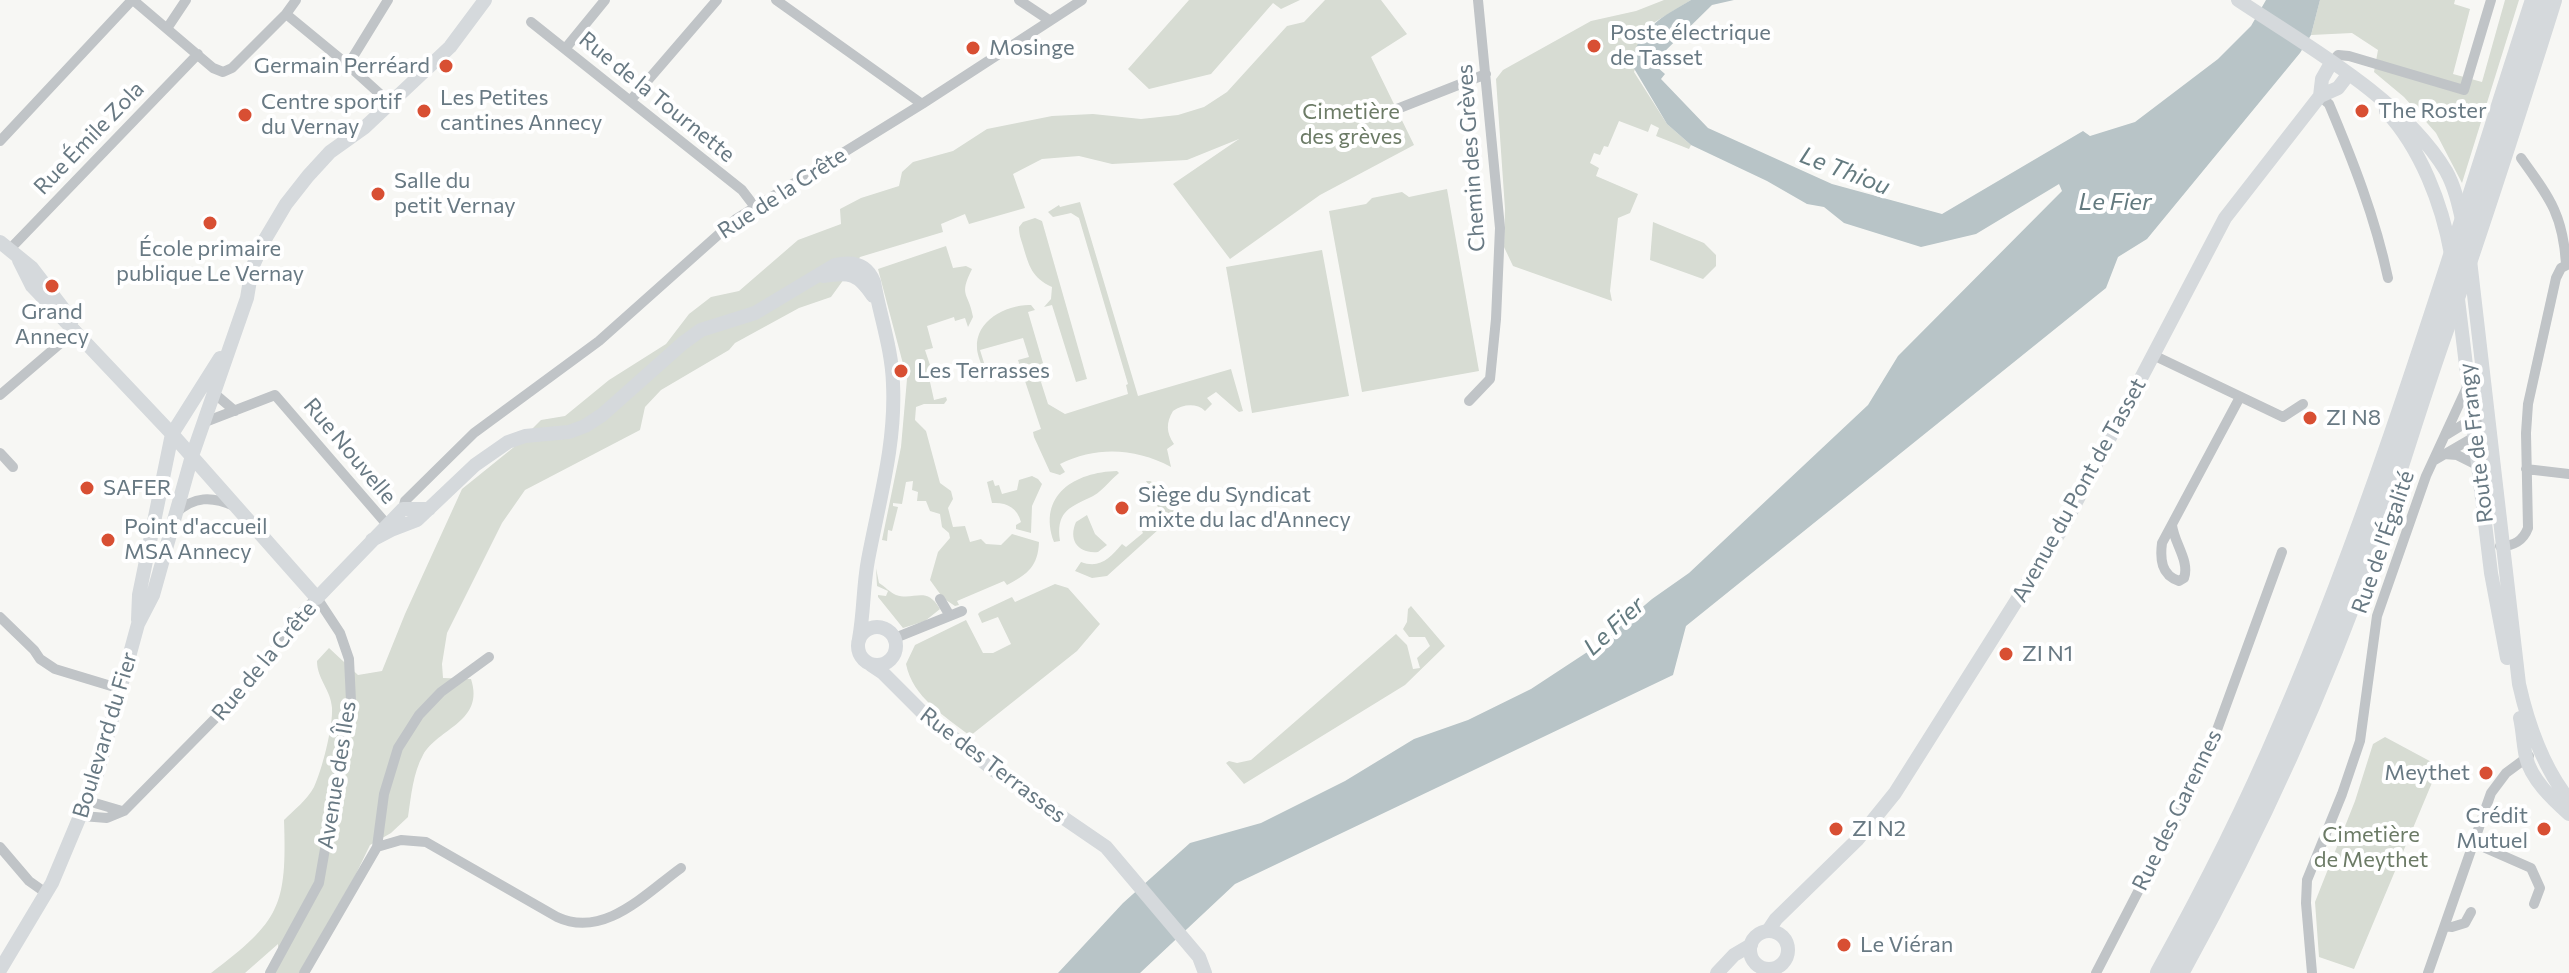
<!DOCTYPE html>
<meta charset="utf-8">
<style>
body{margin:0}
canvas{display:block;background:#f7f7f4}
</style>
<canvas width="2569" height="973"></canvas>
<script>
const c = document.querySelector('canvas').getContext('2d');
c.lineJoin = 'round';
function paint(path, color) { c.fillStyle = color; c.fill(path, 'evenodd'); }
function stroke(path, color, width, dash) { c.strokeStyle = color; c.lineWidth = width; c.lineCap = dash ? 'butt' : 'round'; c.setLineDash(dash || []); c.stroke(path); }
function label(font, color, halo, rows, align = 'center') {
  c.font = font + ' Commissioner,sans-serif'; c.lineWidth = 8; c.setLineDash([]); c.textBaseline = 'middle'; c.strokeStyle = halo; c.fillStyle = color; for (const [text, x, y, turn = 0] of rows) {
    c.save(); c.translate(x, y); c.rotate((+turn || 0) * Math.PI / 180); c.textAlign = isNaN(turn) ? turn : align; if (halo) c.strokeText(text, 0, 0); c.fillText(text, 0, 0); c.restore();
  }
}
paint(new Path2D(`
 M1189,0H1300L1281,9L1273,3L1211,74L1149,89L1128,69Z
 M1325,0H1381L1407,34L1371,57L1414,145L1320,195L1230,259L1173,184L1239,139L1187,160L1112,164L1079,156L1042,159L1013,174L1025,208L969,224L965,214L941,224L943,232L860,257L831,297L799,308L735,343L729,350L661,390L645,407L640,430L525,490L502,523L447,633L442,664L443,678L471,679C485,722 438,728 423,755C413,773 411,797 408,817L391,833L370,845L355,876L299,973H275L278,967V944L245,973H211C280,921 287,906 284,820C294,810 307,800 314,787C322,770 333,727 332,708C331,690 317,679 317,661L329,648L358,675L382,671L405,614L462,489L514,447L541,420L565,416L609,380L666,344L689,314L711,297L739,291L798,240L841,224L840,209L861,198L899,186L902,172L913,162L953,151L987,129L1052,116L1093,114L1141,119L1178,115L1204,107L1227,92L1287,26L1304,22Z
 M1664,0H1691L1650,25L1634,72L1667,124L1691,145L1689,149L1656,136L1659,128L1651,124L1648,132L1619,121L1608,147L1604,146L1600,155L1594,153L1590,163L1599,168L1596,176L1638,194L1630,213L1618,218L1610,291L1612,301L1513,266L1504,247L1505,209L1496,79L1503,70L1591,21L1636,11Z
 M2320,0H2455L2454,4L2470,9L2453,74L2482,82L2505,0H2519L2462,183L2436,133L2404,97L2374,72L2378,50L2352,33L2311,35Z
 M1447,189L1479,371L1362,392L1329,211L1366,204L1372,198L1402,192L1409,197Z
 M1080,202L1138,396L1231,369L1243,411L1239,412L1216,392L1207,398L1212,404L1205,411C1197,403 1183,404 1173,411C1166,423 1166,432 1174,444L1167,449L1171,467C1135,448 1097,446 1060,464L1065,472L1060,475L1050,472L1034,437L1033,432L1041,429L1018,360L1029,357L1023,338L980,350L985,366H982C980,361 977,353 977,348C975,320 1008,304 1031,305L1035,310L1028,312L1048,380L1041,382L1048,404L1065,414L1128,394L1126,385L1128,384L1079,218L1071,213L1053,217L1048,212L1059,205L1060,207Z
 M1035,218L1042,221L1087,379L1076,382L1052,305L1044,307L1051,299L1052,287C1032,278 1029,266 1023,246C1021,239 1019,235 1019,227L1023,222Z
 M1653,222L1704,243L1716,255V266L1703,279L1650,260Z
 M946,246L953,268L966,266L972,269C958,297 969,292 973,317L968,327L965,318L955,321L954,317L927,326L933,348L925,350L932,371L928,373L934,400L946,397L947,400L944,404H924L916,407L915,420L926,431L940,483L951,491L953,499L948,508L953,527L965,526L970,542L981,539L986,544L1001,545L1012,534L1039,542C1038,566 1028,574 1007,585L1004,581L957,601L959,605L955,606L943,598L930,580L938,552L950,538L949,533L942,527L940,514L930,511L926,501H917L918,492L912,490L913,481L906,482L902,504L893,503V506L898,507L892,531L888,530L887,541L882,540L901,447L907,379L878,269Z
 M1322,250L1349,396L1252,413L1226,267Z
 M1117,471L1119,473C1110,480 1100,494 1089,498C1068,508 1056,513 1060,541L1054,542C1037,495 1075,472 1117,471Z
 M1032,476L1038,479L1042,484L1032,506L1031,533L1016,529V525L1021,522C1017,507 1006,502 992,503L987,482L993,480L995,486L999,485L1002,494L1017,490L1019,480Z
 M1146,481H1150C1163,488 1181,494 1180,510L1107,576L1092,578L1075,571L1081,562C1100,569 1110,558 1122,544L1126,547L1143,533L1141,529L1161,511L1152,499L1156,496Z
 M1087,515L1095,534L1107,545L1098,552C1078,554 1068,540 1076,522Z
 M876,568L879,583C884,586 891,593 896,595C915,601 926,585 940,609L925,621L903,628L878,597V595L886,596L888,591L877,586Z
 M1055,584L1068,588L1100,624L1077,651L970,736C944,715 913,698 906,664L915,645L966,620L983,653H993L1011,644L998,617L982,623L978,614L980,612L1012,597L1015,602Z
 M1411,606L1445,646L1405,685L1244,784L1226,763L1229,761L1237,763L1251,760L1396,634L1407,645L1413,669L1420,668L1417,658L1430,646L1425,637H1409L1403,629L1407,622L1408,609Z
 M2385,737L2439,766L2354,969L2319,957L2315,902L2355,801L2373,744Z`), '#d7dcd3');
paint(new Path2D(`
 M1691,0H1734L1712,5L1659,57L1663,61L1657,67L1665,74L1661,79L1708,128L1832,184L1942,214L2083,131L2090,136L2135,122L2218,59L2251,26L2266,0H2320L2311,35L2300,53L2147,239L2118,257L2106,288L1686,626L1673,675L1235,884L1140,973H1058L1123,903L1190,843L1261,823L1345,781L1414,739L1468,720L1531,689L1598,645L1652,599L1689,573L1868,405L1898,356L2062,191L2059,184L1976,234L1921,247L1844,223L1824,207L1807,204L1767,181L1691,145L1667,124L1632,65C1635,30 1664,16 1691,0Z`), '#b8c4c7');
stroke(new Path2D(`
 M133,0L213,68L223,72L232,68L286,14L296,0
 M776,0L922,104
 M1019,0L1049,20
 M286,14L348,65L391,104
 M531,22L742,190L755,207
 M168,27L186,0
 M565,49L605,0
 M2331,63L2338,55L2349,56L2464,90L2491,0
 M348,65L388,0
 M2320,96L2329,104C2353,161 2375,217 2388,278
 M630,101L717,0
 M1397,109L1486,74
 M0,141L132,0
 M2521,158C2549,197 2563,214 2566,264
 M9,250L198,54
 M2153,355L2283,417L2303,404
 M215,394L235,411
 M0,395L76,330
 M1469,401L1490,379L1496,319L1500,228L1478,0
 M205,422L275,395L390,528
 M2446,435L2464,424H2478
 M0,453L13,467
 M2444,454L2457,455L2479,466
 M2433,461L2476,436L2488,416
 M2526,469L2569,474
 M403,509L405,501L474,433L599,341L736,219L922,104L1082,0
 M176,513C194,496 212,496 234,506
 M2172,525C2174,543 2190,561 2184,578L2179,581C2161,575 2160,559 2162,543L2240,397
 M2500,546C2514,546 2523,541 2528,528L2526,433L2528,404L2556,278L2561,268L2569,264
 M940,599L950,616
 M0,617L34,650L40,659L55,669L121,689
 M895,638L962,611
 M88,801L122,811
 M82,816L107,818L124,811L250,683L301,613L317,598L340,633L349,659L351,701L319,883L270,973
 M2474,843L2531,868L2540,888L2534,904
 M0,847L29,881L46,893
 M377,847L401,840L426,842L557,917C604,939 645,894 681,868
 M2445,926L2452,927L2465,923L2471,912
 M304,973L377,847L384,794L398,748L419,715L441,692L489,657
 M2096,973L2206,760L2282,552
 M2312,973L2306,903L2307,880L2342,794L2360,741L2377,616L2426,476L2468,385
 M2428,973L2491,793L2506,773L2529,756`), '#c0c4c7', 10);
stroke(new Path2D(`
 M2238,0C2307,46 2403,99 2446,171C2455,187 2459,206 2463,224
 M2320,96L2322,79L2331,63
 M2386,111C2421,149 2442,204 2451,254
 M0,242L32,268L72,320
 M19,260L32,286L172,434L317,598L403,509H429
 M2470,260L2519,684C2528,724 2543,767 2569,800
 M823,276C850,272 858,273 873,296
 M2458,299L2491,573L2507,658
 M372,540L391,530L417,520L475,465L508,442L525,436L569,432L585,426L602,415L683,343L701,330L755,313L835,265C853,261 867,264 874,282C880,316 892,349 893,384C896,444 879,501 868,560C863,586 864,612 859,639
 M138,620L139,595L172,434L220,358
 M858 646a19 19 0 1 1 38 0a19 19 0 1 1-38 0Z
 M871,665L883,673L926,716L995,771L1106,847L1199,957L1205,973
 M2520,718C2523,731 2523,744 2526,757C2531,779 2552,799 2569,814
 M1768,931L1776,919L1857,840L1895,793L2063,527L2225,218L2320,96L2338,88L2348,75
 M1750 950a19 19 0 1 1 38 0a19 19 0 1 1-38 0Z
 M0,970L52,883L96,778L138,624L153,595L192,456L247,298L252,268L264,241L286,204L308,176L330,152L365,127L450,47L485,0
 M1717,973L1734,955L1751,945`), '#d5d9dc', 14);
stroke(new Path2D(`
 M2160,973C2205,892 2247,809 2283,724C2384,489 2456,243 2535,0
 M2179,973C2255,836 2321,692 2373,544C2396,478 2416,410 2439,344C2479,230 2516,115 2552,0`), '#d5d9dc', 20);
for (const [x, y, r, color] of [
 [1594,46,8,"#d84f33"],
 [973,48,8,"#d84f33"],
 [446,66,8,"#d84f33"],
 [424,111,8,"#d84f33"],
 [2362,111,8,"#d84f33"],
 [245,115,8,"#d84f33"],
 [378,194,8,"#d84f33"],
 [210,223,8,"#d84f33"],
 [52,286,8,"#d84f33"],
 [901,371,8,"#d84f33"],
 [2310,418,8,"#d84f33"],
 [87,488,8,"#d84f33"],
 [1122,508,8,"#d84f33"],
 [108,540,8,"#d84f33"],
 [2006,654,8,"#d84f33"],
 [2486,773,8,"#d84f33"],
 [1836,829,8,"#d84f33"],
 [2544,829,8,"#d84f33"],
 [1844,945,8,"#d84f33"]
]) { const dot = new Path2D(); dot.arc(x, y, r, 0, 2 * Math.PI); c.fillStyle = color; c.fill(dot); stroke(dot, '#fff', 3); }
label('22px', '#687983', '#fff', [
 ["Poste électrique",1610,33],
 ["de Tasset",1610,58],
 ["Mosinge",989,48],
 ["Germain Perréard",430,66,"right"],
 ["Les Petites",440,98],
 ["cantines Annecy",440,123],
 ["Centre sportif",261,102],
 ["du Vernay",261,127],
 ["The Roster",2378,111],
 ["Salle du",394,181],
 ["petit Vernay",394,206],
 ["École primaire",210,249,"center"],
 ["publique Le Vernay",210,274,"center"],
 ["Grand",52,312,"center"],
 ["Annecy",52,337,"center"],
 ["Les Terrasses",917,371],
 ["ZI N8",2326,418],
 ["SAFER",103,488],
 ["Siège du Syndicat",1138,495],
 ["mixte du lac d'Annecy",1138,520],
 ["Point d'accueil",124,527],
 ["MSA Annecy",124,552],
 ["ZI N1",2022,654],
 ["Meythet",2470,773,"right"],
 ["Crédit",2528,816,"right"],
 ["Mutuel",2528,841,"right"],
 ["ZI N2",1852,829],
 ["Le Viéran",1860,945]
], 'left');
label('22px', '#687983', '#fff', [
 ["Rue de la Tournette",657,97,39],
 ["Rue Émile Zola",89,138,-46],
 ["Chemin des Grèves",1471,158,-94],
 ["Rue de la Crête",782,193,-33],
 ["Route de Frangy",2476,443,-97],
 ["Rue Nouvelle",350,451,50],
 ["Avenue du Pont de Tasset",2079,490,-61],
 ["Rue de l'Égalité",2383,542,-71],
 ["Rue de la Crête",264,661,-50],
 ["Boulevard du Fier",105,735,-73],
 ["Rue des Terrasses",993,765,37],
 ["Avenue des Îles",337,775,-81],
 ["Rue des Garennes",2177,810,-64]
]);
label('22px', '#6c7b66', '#fff', [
 ["Cimetière",1351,112],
 ["des grèves",1351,137],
 ["Cimetière",2371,835],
 ["de Meythet",2371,860]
]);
label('italic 24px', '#637a7f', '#fff', [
 ["Le Thiou",1845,171,21],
 ["Le Fier",2115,202],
 ["Le Fier",1614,626,-43]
]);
</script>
